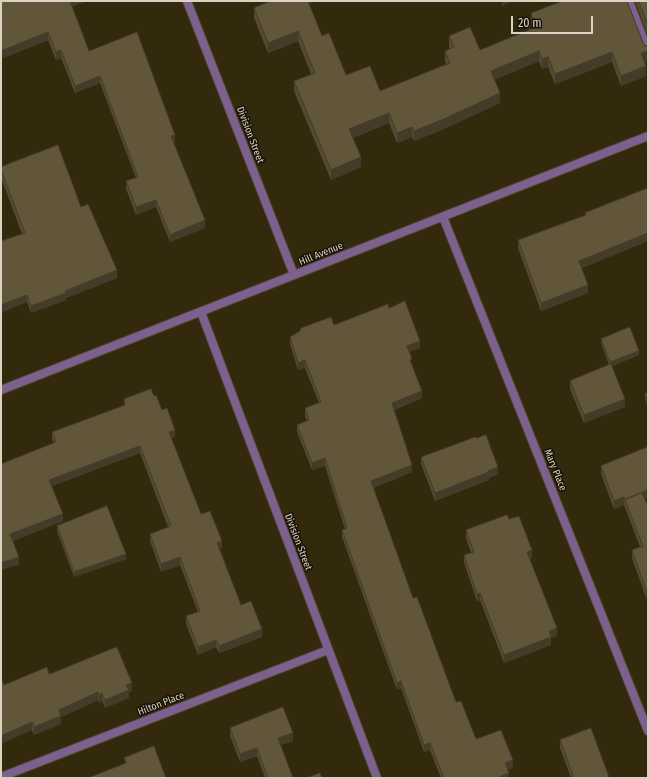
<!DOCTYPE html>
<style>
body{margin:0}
#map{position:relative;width:649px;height:779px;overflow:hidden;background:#33290d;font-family:"Fira Sans Condensed",sans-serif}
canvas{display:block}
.frame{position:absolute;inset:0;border:2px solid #d9d3c3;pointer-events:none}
.scale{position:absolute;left:511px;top:16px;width:82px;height:18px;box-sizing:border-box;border:2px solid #d9d3c3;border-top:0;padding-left:5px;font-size:12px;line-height:14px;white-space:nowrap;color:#d9d3c3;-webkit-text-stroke:3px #171207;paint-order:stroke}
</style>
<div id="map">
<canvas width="649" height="779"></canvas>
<div class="frame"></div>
<div class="scale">20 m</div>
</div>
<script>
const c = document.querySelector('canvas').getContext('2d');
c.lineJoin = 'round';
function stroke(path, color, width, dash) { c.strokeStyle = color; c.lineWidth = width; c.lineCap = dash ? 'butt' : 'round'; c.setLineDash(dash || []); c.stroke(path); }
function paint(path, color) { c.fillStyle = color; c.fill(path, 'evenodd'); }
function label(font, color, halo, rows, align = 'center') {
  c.font = font + ' "Fira Sans Condensed",sans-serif'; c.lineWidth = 3; c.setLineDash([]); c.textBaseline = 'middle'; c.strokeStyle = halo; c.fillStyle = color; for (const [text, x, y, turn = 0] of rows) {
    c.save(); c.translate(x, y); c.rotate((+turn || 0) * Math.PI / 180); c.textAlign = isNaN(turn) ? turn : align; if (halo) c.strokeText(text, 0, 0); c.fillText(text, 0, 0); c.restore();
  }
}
const lane = new Path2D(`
 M629,1L648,51`);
const street = new Path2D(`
 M187,1L294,275
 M443,217L648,731
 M201,312L377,778
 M1,390L648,136
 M1,777L328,650`);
stroke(lane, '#4e442a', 10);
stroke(street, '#4e442a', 10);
stroke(lane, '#7c608d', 8);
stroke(street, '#7c608d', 8);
paint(new Path2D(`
 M635,1H648V36Z
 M309,4L322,36L346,75L380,91L446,64L445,61V51L450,49L449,46V36L480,50L533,28L531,23V13L648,46V61L644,62L646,76L621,86L612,62L555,84L548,67L542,69L539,61L494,80L500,103L444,129L414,141L412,137L397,143L389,123L353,138L361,167L331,180L294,91V81L311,74L298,41L268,53L254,18V8Z
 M72,7L89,51L175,142L174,143L205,228L170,242L156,207L136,215L126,189V181L136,178L100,83L75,93L61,58L56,60L48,40L1,59Z
 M1,167L81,207L117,278L66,298V300L31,313L27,302L22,234L1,178Z
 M585,213L648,241L582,268L588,293L541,311L518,248V240L585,215Z
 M389,308L420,348L409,352L412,366L422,398L394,410L412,472L373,488L413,598L456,702L476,739L513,768L508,769L509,778H441L430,750L424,752L401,688L397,690L342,537V530L345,529L325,466L312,470L297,432V425L307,421L305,416V408L319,403L305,368L298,370L290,344V337L334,325Z
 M601,339L639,355L612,366L625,407L584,423L570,389V381L609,365L601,343Z
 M648,393V407L645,399V394Z
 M154,396L175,437L171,438L201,514L222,548L220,549L241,605L262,637L219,653L216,647L198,655L186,624V616L198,612L180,565L161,572L150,541V534L168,527L140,453L52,486L63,521L13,541L19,564L1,570V464L54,443L52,439V432L124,406V399Z
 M476,438L498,474L489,478V480L435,501L421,464V457Z
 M648,447V498L645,499L648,506V597L646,598L632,558V550L640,547L624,505L614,509L601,474V466Z
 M509,519L532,558L530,559L557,636L551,638V645L504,663L480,600L477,601L464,563V555L471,553L466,538V530Z
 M57,526L126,559L74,577L57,531Z
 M49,674L132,691L129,692V698L105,708L102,701L99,703L98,700L61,717V724L34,735L32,730L4,685Z
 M230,728L293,741L280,745L293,778H265L257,756L240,762L230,736Z
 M560,740L609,778H571L560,748Z`), '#534a32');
paint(new Path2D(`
 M69,1H87L69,8Z
 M306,1H316L306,5Z
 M502,1H514L502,6Z
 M298,31V41L268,53V43Z
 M48,32V40L1,59V51Z
 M61,50V58L56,60V52Z
 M539,51V61L491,81V71Z
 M648,51V61L641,64V53Z
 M612,52V62L555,84V74Z
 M548,57V67L542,69V59Z
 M646,66V76L621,86V76Z
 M100,76V83L75,93V86Z
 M500,93V103L444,129L414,141V131Z
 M389,113V123L349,139V129Z
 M412,127V137L397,143V133Z
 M175,135V142L171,144V136Z
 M361,157V167L331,180V170Z
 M156,200V207L136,215V207Z
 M205,220V228L170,242V235Z
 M648,233V241L579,269V261Z
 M117,270V278L66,298V300L31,313V306Z
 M588,285V293L541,311V303Z
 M27,295V302L1,313V305Z
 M420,341V348L407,353V346Z
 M639,351V355L610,367V362Z
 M305,360V368L298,370V363Z
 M422,391V398L392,410V403Z
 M625,399V407L584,423V415Z
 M175,430V437L169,439V432Z
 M140,446V453L49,487V480Z
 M325,458V466L312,470V463Z
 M412,465V472L371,488V481Z
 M498,467V474L489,478V480L435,501V493Z
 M648,490V498L627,506L625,500V507V499Z
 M624,497V505L614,509V501Z
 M63,514V521L10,542V534Z
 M222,541V548L217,550V543Z
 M532,550V558L527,560V552Z
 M126,554V559L74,577V572Z
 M19,557V564L1,570V563Z
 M180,557V565L161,572V564Z
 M648,589V597L646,598V590Z
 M480,593V600L477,601V594Z
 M557,628V636L551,638V645L504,663V655L549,631Z
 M262,629V637L219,653V646Z
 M216,640V647L198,655V647Z
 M401,681V688L397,690V683Z
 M132,683V691L129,692V698L105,708V700L126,685Z
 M98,692V700L61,717V724L34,735V727L59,710Z
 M102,693V701L99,703V695Z
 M32,722V730L1,744V736Z
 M293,733V741L278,746V738Z
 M430,743V750L424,752V745Z
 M257,748V756L240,762V754Z
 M513,760V768L505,770V763Z
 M509,773V778H499V777Z`), '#443c29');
const building = new Path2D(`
 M1,1H70L89,51L137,32L175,135L171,136L205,220L170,235L156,200L136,207L126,181L138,177L100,76L75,86L61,50L56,52L48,32L1,51Z
 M271,1H308L322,36L329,33L346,75L370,66L380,91L450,63L445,51L454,47L449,36L470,27L480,50L536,27L531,13L562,1H627L644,45L648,46V51L641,53L646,66L621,76L612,52L555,74L548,57L542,59L539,51L491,71L500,93L444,119L414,131L412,127L397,133L389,113L349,129L361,157L331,170L294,81L315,73L298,31L268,43L254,8Z
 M639,1H648V25Z
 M58,145L81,207L88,204L117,270L65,291L66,293L31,306L27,295L1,305V241L25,233L1,170V167Z
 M648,188V233L579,261L588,285L541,303L518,240L586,215L585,213Z
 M405,301L420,341L407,346L412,359L410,360L422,391L392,403L412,465L371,481L413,598L417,597L456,702L461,701L476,739L501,730L513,760L505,763L509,773L499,777V778H444L430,743L424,745L401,681L397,683L342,530L347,528L325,458L312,463L297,425L309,420L305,408L321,402L305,360L298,363L290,337L300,331L301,328L331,317L334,325L388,304L389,308Z
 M630,327L639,351L610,362L601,339Z
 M611,364L625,399L584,415L570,381Z
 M151,389L154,396L156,395L162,410L167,408L175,430L169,432L201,514L210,511L222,541L217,543L241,605L251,601L262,629L219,646L216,640L198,647L186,616L200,611L180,557L161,564L150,534L171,526L140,446L49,480L63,514L10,534L19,557L1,563V464L56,442L52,432L125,405L124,399Z
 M648,393V403L645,394Z
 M486,435L498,467L488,471L489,472L435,493L421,457L475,437L476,438Z
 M648,447V490L625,499L624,497L614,501L601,466Z
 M642,493L648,506V589L646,590L632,550L643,546L625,500Z
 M107,506L126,554L74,572L57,526Z
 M507,515L509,519L519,516L532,550L527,552L557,628L549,631L551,637L504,655L480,593L477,594L464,555L474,552L466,530Z
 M117,647L132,683L126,685L129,690L105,700L102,693L99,695L98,692L59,710L61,716L34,727L32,722L1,736V678L4,685L47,667L49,674Z
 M283,707L293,733L278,738L293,778H268L257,748L240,754L230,728Z
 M591,728L609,777L607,778H574L560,740Z
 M154,746L166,778H88L126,763L124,758Z
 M320,773L322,778H307Z`);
paint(building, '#61563a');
stroke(building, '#443c29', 1);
label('10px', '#d9d3c3', '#171207', [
 ["Division Street",250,135,69],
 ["Hill Avenue",321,254,-22],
 ["Mary Place",555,470,68],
 ["Division Street",298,542,69],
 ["Hilton Place",161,704,-21]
]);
</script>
